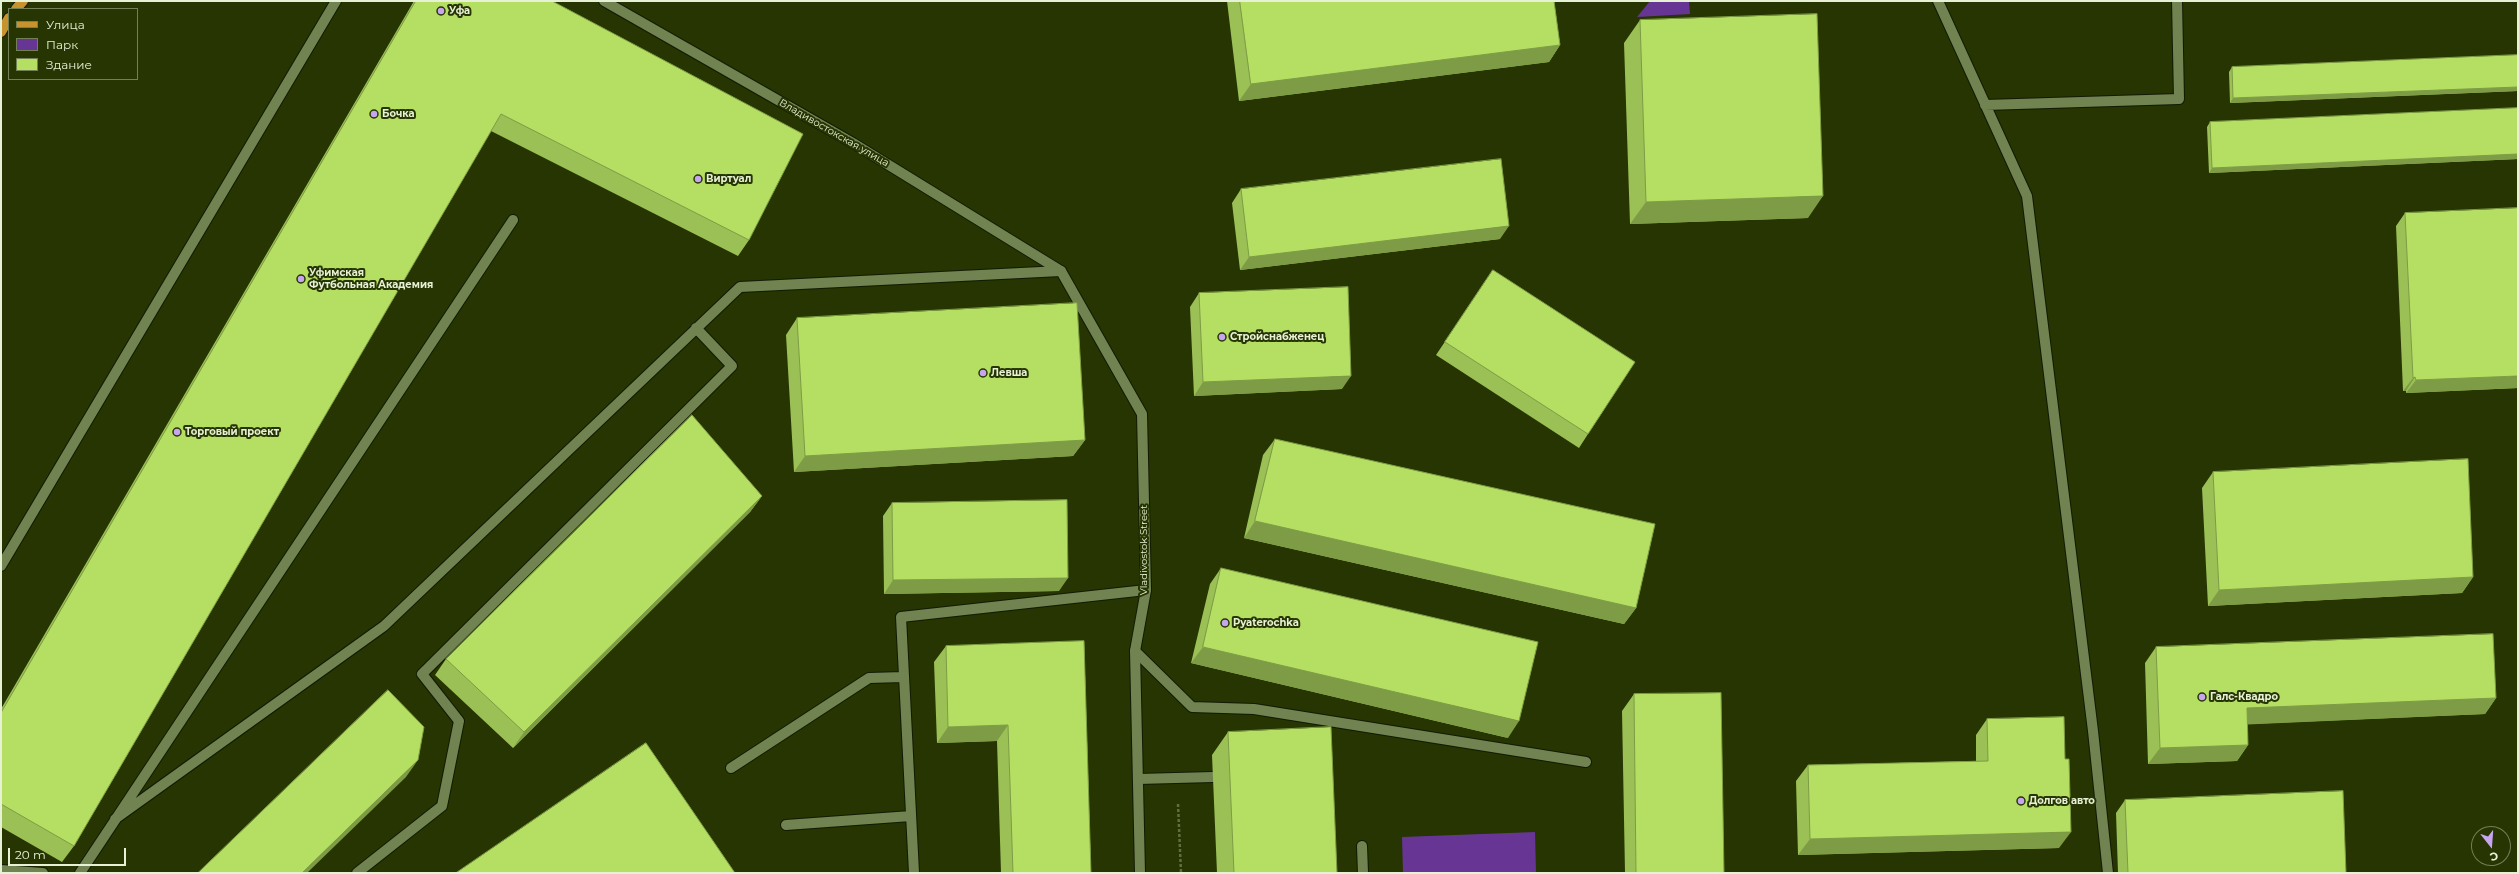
<!DOCTYPE html>
<meta charset="utf-8">
<style>
body{margin:0}
#map{position:relative;width:2519px;height:874px;overflow:hidden;background:#263501;font-family:Montserrat,sans-serif}
canvas{display:block}
.frame{position:absolute;inset:0;border:2px solid #e6f1d6;pointer-events:none}
.legend{position:absolute;left:8px;top:8px;width:130px;height:72px;box-sizing:border-box;background:#263501;border:1px solid #738056;margin:0;padding:5px 7px;list-style:none;font-size:12px;color:#e6f1d6}
.legend li{display:flex;align-items:center;gap:8px;height:20px}
.legend b{width:20px;border:1px solid #738056}
.north{position:absolute;left:2471px;top:826px;width:40px;height:40px;box-sizing:border-box;background:#263501;border:1px solid #738056;border-radius:50%;rotate:163deg;font-size:11px;font-weight:700;line-height:16px;text-align:center;color:#e6f1d6}
.north::after{content:'';display:block;margin:auto;width:14px;height:18px;background:#c8a6ef;clip-path:polygon(50% 0,100% 100%,50% 72%,0 100%)}
.scale{position:absolute;left:8px;top:848px;width:118px;height:18px;box-sizing:border-box;border:2px solid #e6f1d6;border-top:0;padding-left:5px;font-size:12px;line-height:14px;white-space:nowrap;color:#e6f1d6;-webkit-text-stroke:3px #263501;paint-order:stroke}
</style>
<div id="map">
<canvas width="2519" height="874"></canvas>
<div class="frame"></div>
<ul class="legend">
<li><b style="height:5px;background:#c6932e"></b>Улица</li>
<li><b style="height:11px;background:#673694"></b>Парк</li>
<li><b style="height:11px;background:#b4df63"></b>Здание</li>
</ul>
<div class="north">С</div>
<div class="scale">20 m</div>
</div>
<script>
const c = document.querySelector('canvas').getContext('2d');
c.lineJoin = 'round';
function paint(path, color) { c.fillStyle = color; c.fill(path, 'evenodd'); }
function stroke(path, color, width, dash) { c.strokeStyle = color; c.lineWidth = width; c.lineCap = dash ? 'butt' : 'round'; c.setLineDash(dash || []); c.stroke(path); }
function label(font, color, halo, rows, align = 'center') {
  c.font = font + ' Montserrat,sans-serif'; c.lineWidth = 4; c.setLineDash([]); c.textBaseline = 'middle'; c.strokeStyle = halo; c.fillStyle = color; for (const [text, x, y, turn = 0] of rows) {
    c.save(); c.translate(x, y); c.rotate((+turn || 0) * Math.PI / 180); c.textAlign = isNaN(turn) ? turn : align; if (halo) c.strokeText(text, 0, 0); c.fillText(text, 0, 0); c.restore();
  }
}
paint(new Path2D(`
 M1650,1H1689L1690,14L1637,17Z
 M1535,832L1536,873H1403L1402,837Z`), '#673694');
const lane = new Path2D(`
 M1938,1L2027,196L2093,731L2108,873
 M1985,105L2179,99L2177,1
 M1,566L336,1
 M1135,651L1192,707L1254,709L1586,762
 M731,768L869,678L903,677
 M1138,779L1213,777
 M115,819L384,626L740,287L1061,271
 M786,825L911,816
 M1362,846L1363,873
 M1,870L43,873
 M80,873L513,220
 M357,873L442,806L459,721L422,674L732,366L696,328
 M914,873L901,617L1146,590`);
const street = new Path2D(`
 M604,1L853,143L1061,271L1142,414L1146,590L1135,651L1140,873`);
const primary = new Path2D(`
 M16,9L23,1
 M1,32L9,18`);
stroke(lane, '#121b03', 12);
stroke(street, '#121b03', 12);
stroke(primary, '#121b03', 12);
stroke(new Path2D(`
 M1178,804L1181,873`), '#616e42', 2.5, [3, 2]);
stroke(lane, '#708351', 10);
stroke(street, '#708351', 10);
stroke(primary, '#c6932e', 10);
paint(new Path2D(`
 M414,1H552L749,240L738,256L491,131L74,846L62,862L1,827V709Z
 M1227,1H1554L1560,45L1549,62L1239,101Z
 M1640,20L1808,218L1630,224L1624,43Z
 M2518,55V91L2230,103L2229,72L2232,67Z
 M2518,108V159L2209,173L2207,127L2210,122Z
 M1241,189L1500,239L1240,270L1232,203Z
 M2405,213L2518,388L2406,393V391H2403L2396,226Z
 M1493,270L1588,434L1579,448L1436,355Z
 M1199,293L1342,389L1194,396L1190,307Z
 M797,318L1085,440L1073,456L794,472L786,335Z
 M1275,439L1636,608L1624,624L1244,538L1263,455Z
 M2213,472L2473,577L2462,593L2208,606L2202,488Z
 M762,496L750,512L513,748L435,675L446,659Z
 M892,503L1059,591L884,594L883,516Z
 M1221,568L1508,738L1191,663L1210,584Z
 M1084,641L1091,873H1001L997,741L937,743L934,662L946,646Z
 M2156,647L2496,698L2485,714L2248,724V745L2237,761L2148,764L2145,663Z
 M1634,694L1724,873H1625L1622,711Z
 M1987,719L2059,848L1798,855L1796,781L1808,765L1976,761V735Z
 M1228,732L1337,873H1217L1212,755Z
 M2125,800L2346,873H2118L2116,813Z`), '#9bc055');
paint(new Path2D(`
 M1560,45L1549,62L1239,101L1251,84Z
 M2518,87V91L2230,103L2233,98Z
 M2518,154V159L2209,173L2212,168Z
 M1823,196L1808,218L1630,224L1646,202Z
 M1509,226L1500,239L1240,270L1249,257Z
 M1351,376L1342,389L1194,396L1203,382Z
 M2518,376V388L2406,393L2416,380Z
 M2415,377L2406,391H2403L2413,378Z
 M1085,440L1073,456L794,472L805,456Z
 M762,496L750,512L513,748L524,732Z
 M1255,521L1636,608L1624,624L1244,538Z
 M2473,577L2462,593L2208,606L2219,590Z
 M1068,578L1059,591L884,594L893,580Z
 M1203,647L1519,721L1508,738L1191,663Z
 M2496,698L2485,714L2236,725L2247,708Z
 M1008,725L997,741L937,743L948,727Z
 M2248,745L2237,761L2148,764L2160,748Z
 M418,760L406,777L307,873H302Z
 M2071,832L2059,848L1798,855L1810,839Z`), '#7e9c45');
const building = new Path2D(`
 M416,1H552L803,134L749,240L501,114L74,846L1,804V713Z
 M1240,1H1554L1560,45L1251,84Z
 M1817,14L1823,196L1646,202L1640,20Z
 M2518,55V87L2233,98L2232,67Z
 M2518,108V154L2212,168L2210,122Z
 M1501,159L1509,226L1249,257L1241,189Z
 M2518,208V376L2416,380L2415,377L2413,378L2405,213Z
 M1493,270L1635,362L1588,434L1445,342Z
 M1348,287L1351,376L1203,382L1199,293Z
 M1077,303L1085,440L805,456L797,318Z
 M692,415L762,496L524,732L446,659Z
 M1275,439L1655,524L1636,608L1255,521Z
 M2468,459L2473,577L2219,590L2213,472Z
 M1067,500L1068,578L893,580L892,503Z
 M1221,568L1538,642L1519,721L1203,647Z
 M2493,634L2496,698L2247,708L2248,745L2160,748L2156,647Z
 M1084,641L1091,873H1013L1008,725L948,727L946,646Z
 M388,690L424,727L418,760L302,873H198Z
 M1721,693L1724,873H1636L1634,694Z
 M2064,717L2065,759H2069L2071,832L1810,839L1808,765L1988,761L1987,719Z
 M1331,727L1337,873H1234L1228,732Z
 M646,743L735,873H456Z
 M2343,791L2346,873H2128L2125,800Z`);
paint(building, '#b4df63');
stroke(building, '#7e9c45', 1);
for (const [x, y, r, color] of [
 [441,11,4,"#c8a6ef"],
 [374,114,4,"#c8a6ef"],
 [698,179,4,"#c8a6ef"],
 [301,279,4,"#c8a6ef"],
 [1222,337,4,"#c8a6ef"],
 [983,373,4,"#c8a6ef"],
 [177,432,4,"#c8a6ef"],
 [1225,623,4,"#c8a6ef"],
 [2202,697,4,"#c8a6ef"],
 [2021,801,4,"#c8a6ef"]
]) { const dot = new Path2D(); dot.arc(x, y, r, 0, 2 * Math.PI); c.fillStyle = color; c.fill(dot); stroke(dot, '#263501', 1.5); }
label('bold 10px', '#e6f1d6', '#263501', [
 ["Уфа",449,11],
 ["Бочка",382,114],
 ["Виртуал",706,179],
 ["Уфимская",309,273],
 ["Футбольная Академия",309,285],
 ["Стройснабженец",1230,337],
 ["Левша",991,373],
 ["Торговый проект",185,432],
 ["Pyaterochka",1233,623],
 ["Галс-Квадро",2210,697],
 ["Долгов авто",2029,801]
], 'left');
label('10px', '#e6f1d6', '#263501', [
 ["Владивостокская улица",834,133,30],
 ["Vladivostok Street",1144,550,-90]
]);
</script>
